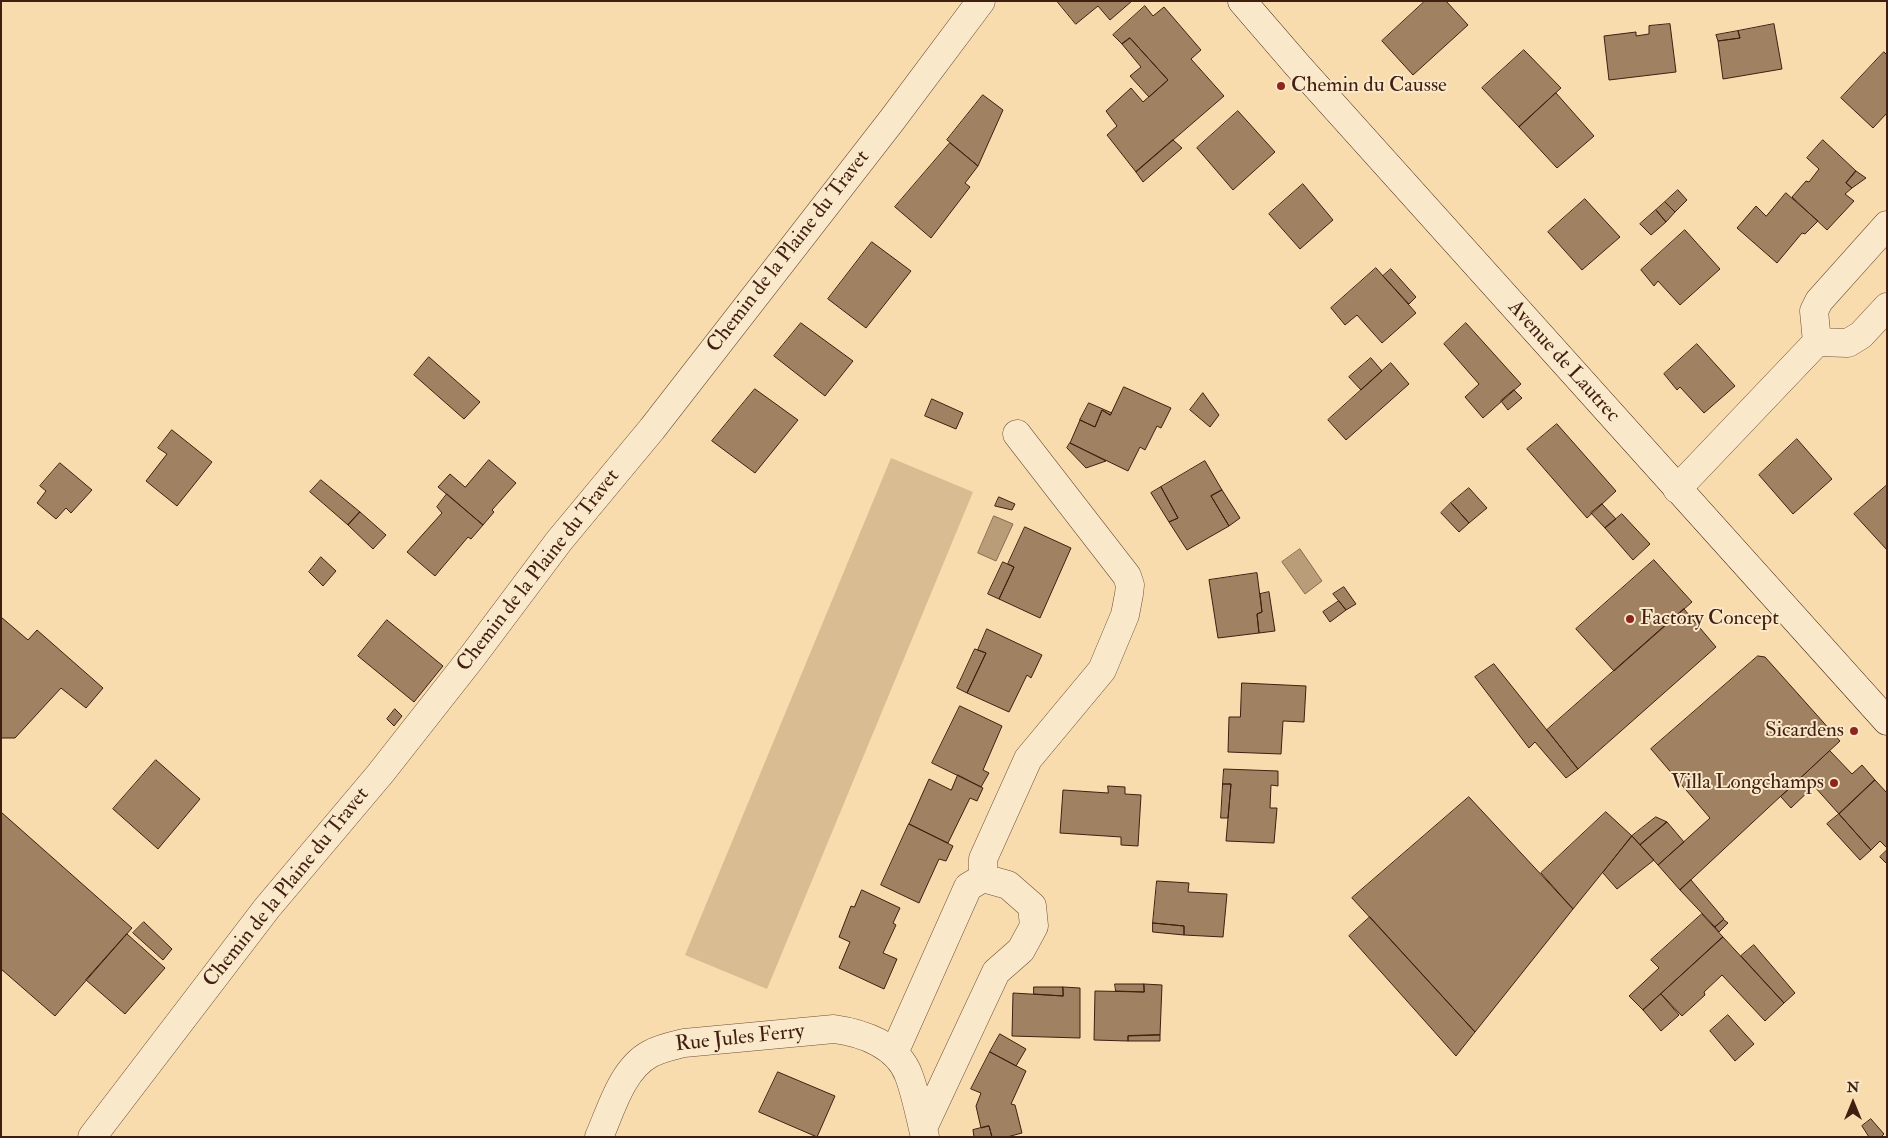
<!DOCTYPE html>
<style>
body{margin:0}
#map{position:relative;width:1888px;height:1138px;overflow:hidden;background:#f8dcad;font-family:"IM FELL Double Pica",serif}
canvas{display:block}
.frame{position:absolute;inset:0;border:2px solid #401f11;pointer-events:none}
.north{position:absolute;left:1828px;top:1078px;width:50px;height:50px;-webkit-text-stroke:4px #fae8ca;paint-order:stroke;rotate:0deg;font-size:14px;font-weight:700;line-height:20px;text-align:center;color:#401f11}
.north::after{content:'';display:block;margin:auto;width:18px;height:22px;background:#401f11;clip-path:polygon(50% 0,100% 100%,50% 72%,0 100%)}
</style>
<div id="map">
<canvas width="1888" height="1138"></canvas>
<div class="frame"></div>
<div class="north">N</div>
</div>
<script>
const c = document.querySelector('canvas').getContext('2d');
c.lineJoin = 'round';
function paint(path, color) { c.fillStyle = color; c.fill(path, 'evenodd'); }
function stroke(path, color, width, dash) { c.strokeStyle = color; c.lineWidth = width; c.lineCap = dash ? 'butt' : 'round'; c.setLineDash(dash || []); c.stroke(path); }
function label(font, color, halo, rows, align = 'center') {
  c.font = font + ' "IM FELL Double Pica",serif'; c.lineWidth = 4; c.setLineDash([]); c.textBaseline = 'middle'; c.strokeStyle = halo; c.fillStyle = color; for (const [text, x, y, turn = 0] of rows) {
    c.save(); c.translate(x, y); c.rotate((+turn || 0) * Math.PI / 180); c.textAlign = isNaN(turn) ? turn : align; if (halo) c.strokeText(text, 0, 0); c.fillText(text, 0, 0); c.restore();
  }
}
paint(new Path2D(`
 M891,458L973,492L767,989L685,955Z`), '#d9bc92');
const water = new Path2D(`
 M994,516L1013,524L996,561L978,553Z
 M1300,549L1322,581L1305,594L1282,562Z`);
paint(water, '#b99c78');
stroke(water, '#896a4f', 1);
const building = new Path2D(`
 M1057,1H1132L1110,20L1098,6L1076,24Z
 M1425,1H1446L1468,25L1413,75L1382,41Z
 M1145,6L1153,16L1164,7L1201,50L1191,59L1224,96L1136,172L1107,135L1117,126L1106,111L1131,88L1143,102L1168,80L1130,38L1122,44L1113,35Z
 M1670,24L1676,72L1609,80L1604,36L1636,32V36L1649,34V26Z
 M1774,24L1782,69L1723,79L1718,41L1740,38L1738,31Z
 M1738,31L1740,38L1718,41L1716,35Z
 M1130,38L1168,80L1149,97L1130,76L1141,67L1122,44Z
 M1524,50L1561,88L1519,127L1482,88Z
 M1884,52L1887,55V113L1873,128L1841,98Z
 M1556,93L1594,136L1557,168L1519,127Z
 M983,95L1003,110L978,166L947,140Z
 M1238,111L1275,152L1233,190L1197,148Z
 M1173,140L1182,148L1143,182L1136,172Z
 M1823,140L1856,171L1846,183L1852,188L1845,194L1854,201L1827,230L1792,197L1806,181L1809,182L1819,169L1807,158Z
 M950,143L978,166L965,183L970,187L931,238L895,207Z
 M1856,171L1866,178L1852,188L1846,183Z
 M1303,184L1333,220L1300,249L1269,214Z
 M1678,190L1687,200L1675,212L1665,202Z
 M1786,193L1818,221L1805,234L1802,233L1777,263L1737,228L1756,206L1766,216Z
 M1585,199L1620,237L1582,270L1548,232Z
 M1665,202L1675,212L1666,222L1656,210Z
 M1656,210L1666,222L1651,235L1640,224Z
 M1685,230L1720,269L1680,305L1658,281L1654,286L1641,270Z
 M872,242L911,271L866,328L828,299Z
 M1376,268L1416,313L1382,343L1357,315L1345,325L1331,308Z
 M1391,269L1416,297L1409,304L1383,276Z
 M801,323L853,361L825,396L774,356Z
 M1466,323L1521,384L1483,418L1465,397L1479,384L1444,344Z
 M1697,344L1735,386L1704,413L1680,387L1677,390L1664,374Z
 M429,357L480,402L464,419L414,375Z
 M1371,358L1382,371L1361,390L1349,377Z
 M1391,363L1409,384L1346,440L1328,420Z
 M1124,387L1171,408L1161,428L1157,426L1145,450L1140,447L1128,471L1070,443L1080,420L1095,427L1102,410L1110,415Z
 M755,389L798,420L755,473L712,441Z
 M1514,390L1522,398L1508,410L1501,401Z
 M1203,393L1219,415L1210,427L1190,410Z
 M932,399L963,413L956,429L925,416Z
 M1089,403L1112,413L1110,415L1102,410L1095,427L1080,420Z
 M1557,424L1616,491L1587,518L1527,449Z
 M172,430L212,462L177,506L146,481L167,454L158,448Z
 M1797,439L1832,479L1793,514L1759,475Z
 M1070,443L1106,461L1086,468L1067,448Z
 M489,460L516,483L492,510L494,512L483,525L438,487L450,474L465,487Z
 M1205,461L1222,490L1211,496L1229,526L1187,550L1169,522L1178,518L1161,487Z
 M60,463L92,490L71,513L66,508L56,519L37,503L46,491L40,486Z
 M321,480L360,512L348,525L310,492Z
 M1887,485V550L1854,514Z
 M1161,487L1178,518L1169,522L1151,493Z
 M1469,488L1487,508L1469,523L1451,503Z
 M1222,490L1240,518L1229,526L1211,496Z
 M447,494L483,525L471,539L468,537L435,576L407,552L442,513L437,507Z
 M999,497L1015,504L1012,510L995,506Z
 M1451,503L1469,523L1459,532L1441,513Z
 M1602,504L1616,519L1605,528L1591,513Z
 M360,512L386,535L373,549L348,525Z
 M1622,514L1650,544L1633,560L1605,528Z
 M1025,527L1071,548L1040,618L999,599L1014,567L1008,564Z
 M321,557L336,571L323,586L309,572Z
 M1654,560L1692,602L1614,671L1576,629Z
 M1003,562L1014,567L999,599L988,594Z
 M1257,573L1262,612L1257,614L1259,633L1218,638L1209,580Z
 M1344,587L1356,604L1346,610L1333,594Z
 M1269,592L1275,631L1259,633L1257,614L1262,612L1260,594Z
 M1339,601L1346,610L1330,622L1323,612Z
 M1684,609L1716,647L1578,769L1547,730Z
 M1,617L28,640L37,630L103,688L86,708L61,688L15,738H1Z
 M387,620L443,666L414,702L358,656Z
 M987,629L1042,655L1031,678L1027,675L1009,712L967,693L986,653L978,650Z
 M975,649L986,653L967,693L957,688Z
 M1758,656L1765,657L1840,741L1680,890L1658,865L1710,818L1651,749Z
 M1494,664L1578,769L1566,778L1535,742L1529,748L1475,677Z
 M1242,683L1306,686L1304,722L1283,721L1281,754L1228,752L1229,717H1240Z
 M960,706L1002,726L983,770L989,773L981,787L932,763Z
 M395,709L402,716L394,726L387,719Z
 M1830,751L1852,774L1862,765L1875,780L1839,814L1814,786L1791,808L1781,797Z
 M156,760L200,799L158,849L113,809Z
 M1224,769L1278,771V786L1271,785L1270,808H1277L1274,843L1226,841L1231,784H1223Z
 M958,775L983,788L977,801L970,798L948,843L909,824L929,779L951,790Z
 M1875,780L1887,793V848L1880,841L1871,850L1839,814Z
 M1223,784H1231L1228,818H1221Z
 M1108,786L1125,787V794L1141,795L1138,846L1121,845V837L1060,833L1063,790L1108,793Z
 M1469,797L1573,909L1475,1032L1352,898Z
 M1,812L132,928L55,1016L1,969Z
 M1606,812L1632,836L1573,909L1541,873Z
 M1839,814L1871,850L1860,860L1827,824Z
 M1656,817L1667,822L1640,845L1632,836Z
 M1667,822L1684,842L1658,865L1640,845Z
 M909,824L953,846L946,861L939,859L919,903L881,885Z
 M1632,836L1654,860L1617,889L1603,873Z
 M1887,850V864L1880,857Z
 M1691,880L1724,919L1715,927L1680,890Z
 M1157,881L1189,883L1188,892L1227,894L1223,937L1184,935V926L1153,923Z
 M862,890L900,908L893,923L896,925L883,953L897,959L884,989L839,968L850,942L839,937L851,906L854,907Z
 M1702,914L1723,937L1643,1010L1629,996L1659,968L1651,960Z
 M1370,917L1475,1032L1456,1056L1349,936Z
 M1724,920L1728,923L1719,932L1715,927Z
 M144,922L172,949L163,960L133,933Z
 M1153,923L1184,926V935L1153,932Z
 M127,934L165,968L125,1014L86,980Z
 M1723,937L1784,1003L1765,1021L1722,975L1704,992L1705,995L1682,1016L1661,994Z
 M1754,945L1795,993L1784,1003L1741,956Z
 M1115,984H1144V992L1116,991Z
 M1144,984L1162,985L1160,1035L1128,1036V1041L1094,1040L1095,991L1144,992Z
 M1034,987H1063V996L1034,994Z
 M1063,987L1080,988V1038L1012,1036L1013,993L1063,996Z
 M1661,994L1679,1015L1661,1031L1643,1010Z
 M1728,1015L1754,1044L1735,1061L1710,1031Z
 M1000,1034L1026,1049L1016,1066L990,1052Z
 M1160,1035V1041H1128V1036Z
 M990,1052L1026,1071L1011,1104L1015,1105L1022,1133L1007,1137H992L989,1126L981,1128L976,1106L981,1093L971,1089Z
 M778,1072L835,1096L817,1137L759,1112Z
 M1871,1119L1884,1134L1881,1137H1869L1862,1126Z
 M989,1126L992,1137H974L973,1130Z`);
paint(building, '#a08162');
stroke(building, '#401f11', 1);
const minor = new Path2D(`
 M1887,225L1819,301L1814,311L1817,342L1848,343L1861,335L1887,307
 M1677,489L1817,342
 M894,1053L968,887L983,878V859L1028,759L1102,670L1125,615L1129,594L1130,585L1127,576L1017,434
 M923,1128L996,972L1021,950L1034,926L1032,906L1008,885L983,878
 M92,1137L267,908L380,774L472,657L559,541L652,429L892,120L981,1
 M599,1137C611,1110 622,1069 650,1054C661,1048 672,1046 684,1043L834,1029C863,1033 898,1045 909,1076C916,1095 920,1117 925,1137`);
const secondary = new Path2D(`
 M1242,1L1298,66L1887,721`);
stroke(minor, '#6e4e38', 29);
stroke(secondary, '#401f11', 29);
stroke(minor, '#fae8ca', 28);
stroke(secondary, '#fae8ca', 28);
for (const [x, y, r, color] of [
 [1281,86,5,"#8f2418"],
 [1630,619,5,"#8f2418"],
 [1854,731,5,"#8f2418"],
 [1834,783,5,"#8f2418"]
]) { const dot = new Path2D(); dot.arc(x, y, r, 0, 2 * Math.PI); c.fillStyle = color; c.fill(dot); stroke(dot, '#fae8ca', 2); }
label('21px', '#401f11', '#fae8ca', [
 ["Chemin du Causse",1291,86],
 ["Factory Concept",1640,619],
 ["Sicardens",1844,731,"right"],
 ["Villa Longchamps",1824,783,"right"]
], 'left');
label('21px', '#401f11', '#fae8ca', [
 ["Chemin de la Plaine du Travet",789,252,-52],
 ["Avenue de Lautrec",1563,362,48],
 ["Chemin de la Plaine du Travet",539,571,-52],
 ["Chemin de la Plaine du Travet",287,888,-51],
 ["Rue Jules Ferry",740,1039,-6]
]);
</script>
